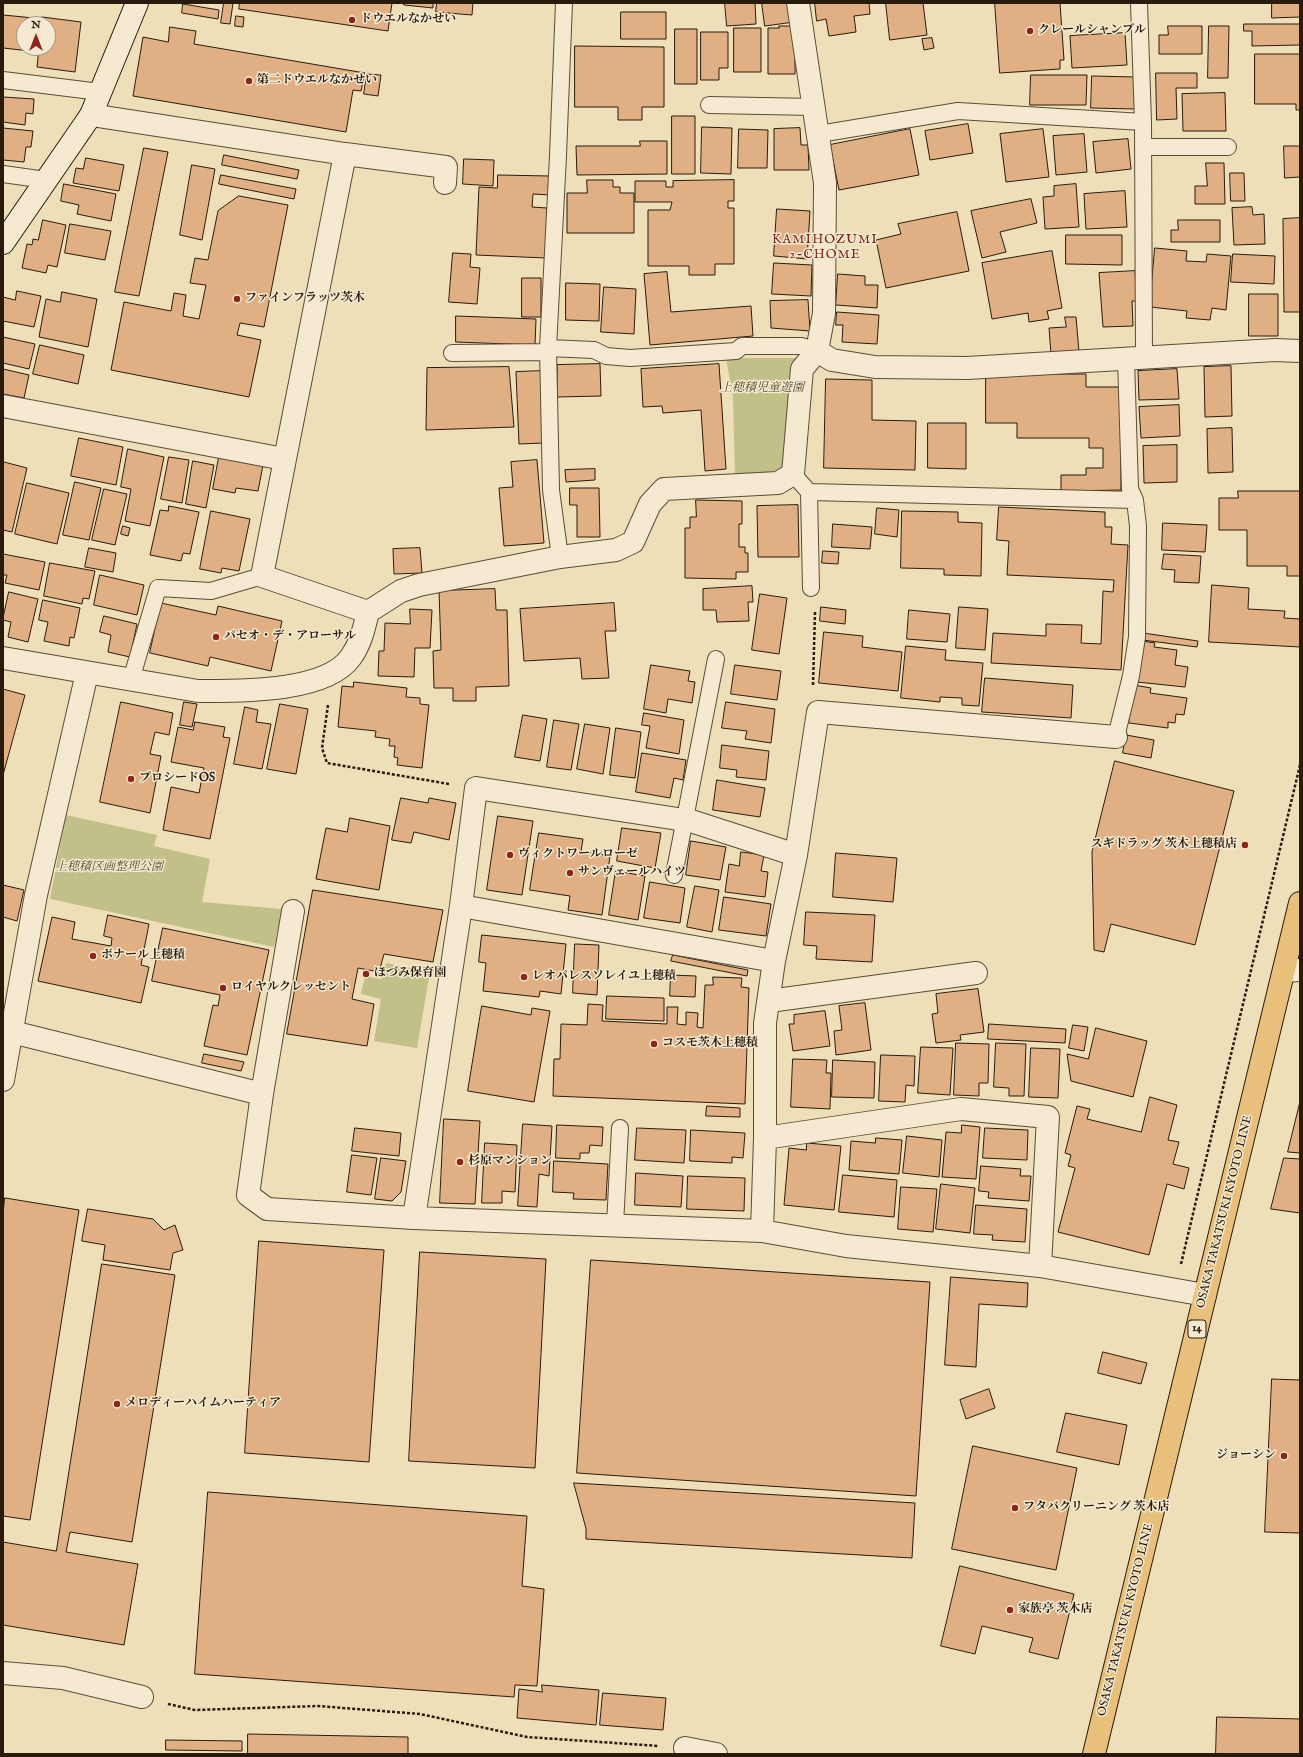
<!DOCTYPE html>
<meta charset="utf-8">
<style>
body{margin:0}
#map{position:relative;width:1303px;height:1757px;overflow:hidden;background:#efdfb8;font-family:"IM FELL English",serif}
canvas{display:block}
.frame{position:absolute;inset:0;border:4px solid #291b0c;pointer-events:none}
.north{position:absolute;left:16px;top:16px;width:40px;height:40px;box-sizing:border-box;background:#f5ead1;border:1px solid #a39782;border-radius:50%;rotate:0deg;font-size:11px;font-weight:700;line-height:16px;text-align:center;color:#291b0c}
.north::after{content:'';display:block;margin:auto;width:14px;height:18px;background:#8f2418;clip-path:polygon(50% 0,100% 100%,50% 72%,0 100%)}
</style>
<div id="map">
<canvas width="1303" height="1757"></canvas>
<div class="frame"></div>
<div class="north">N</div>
</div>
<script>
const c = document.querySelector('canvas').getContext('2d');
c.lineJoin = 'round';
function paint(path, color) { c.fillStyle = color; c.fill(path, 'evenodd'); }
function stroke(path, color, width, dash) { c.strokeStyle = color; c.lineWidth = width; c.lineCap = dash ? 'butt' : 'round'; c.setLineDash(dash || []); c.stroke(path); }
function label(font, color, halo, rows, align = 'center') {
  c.font = font + ' "IM FELL English","Noto Serif JP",serif'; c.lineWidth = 3; c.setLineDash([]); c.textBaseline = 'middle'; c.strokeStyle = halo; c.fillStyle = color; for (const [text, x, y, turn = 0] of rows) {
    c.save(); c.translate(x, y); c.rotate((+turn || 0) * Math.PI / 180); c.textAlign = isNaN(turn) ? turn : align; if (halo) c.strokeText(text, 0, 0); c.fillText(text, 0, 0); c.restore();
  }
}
paint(new Path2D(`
 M726,358H796L784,462L781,470L771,476H735L733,397Z
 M66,815L157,835L154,846L210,859L202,902L282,909L274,947L50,899Z
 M386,963L430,972L417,1048L374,1041L381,999L361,994L365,976L381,979Z`), '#c1c089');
const building = new Path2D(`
 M224,3H233L230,24L221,23Z
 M240,3H392L388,31L239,9Z
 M404,3H433V8L404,5Z
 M437,3H473L472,15L436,12Z
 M725,3H755L756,24L727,26Z
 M762,3H791L794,22L765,26Z
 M815,3H869L870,14L854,16L856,32L829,36L826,19L817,21Z
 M886,3H923L927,35L890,40Z
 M995,3H1060L1064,60H1060V69L1000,73Z
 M1272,3H1300V17L1272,18Z
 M183,4L219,10L218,19L182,13Z
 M621,12H666V39H621Z
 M3,15L34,18L33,24H24V48H30V51L3,48Z
 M236,16L244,17L243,27L235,26Z
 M42,17L81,22L75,72L37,67L39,48H48V24H41Z
 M1244,24H1300V45L1252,46V31H1244Z
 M779,26H795V74H768V28H779Z
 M1168,26H1202V54H1159V35H1168Z
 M1209,26H1229L1228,78H1208Z
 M170,27L196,31L194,44L365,73L361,91L353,90L346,132L133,96L143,37L168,42Z
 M734,28H761V72H734Z
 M675,29H697V84H675Z
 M701,32H728V68H719V80H701Z
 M1125,33L1127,65L1072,68L1070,36Z
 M932,38L934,48L924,50L922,39Z
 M575,46L664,47V107H642V120H618V107H575Z
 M1255,54H1300V110H1296V104H1255Z
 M1156,73H1197V88H1176L1177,119L1157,120Z
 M367,74L381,75L378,96L364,94Z
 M1031,75H1087L1086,105H1030Z
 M1092,76L1135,77V109L1091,108Z
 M1225,93L1226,131H1183L1182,94Z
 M3,97L34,99L33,114L26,113L25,125L3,122Z
 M672,116H695V174H672Z
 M968,124L973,153L930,160L925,131Z
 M702,127L732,128L731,174L701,173Z
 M3,128L33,131L31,147H26L24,162L3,160Z
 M800,128L801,145H808L809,170H774V129Z
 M739,129L768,130L767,168H738Z
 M910,129L919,175L839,190L830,145Z
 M1043,129L1049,177L1006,182L1000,134Z
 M1084,134L1087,172L1056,175L1053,136Z
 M1128,139L1131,169L1096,173L1093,142Z
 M640,141H667V174L577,175L576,146H640Z
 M1284,146H1300V177L1285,178Z
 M144,148L168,152L139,296L115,292Z
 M224,155L299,170L297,179L222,165Z
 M86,158L124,165L119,191L73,183L76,168L83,169Z
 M464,159L494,160L493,186L463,184Z
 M1206,163H1224L1225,204H1195V186H1207Z
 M192,165L215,169L202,240L180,235Z
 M1230,173H1244L1245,201H1231Z
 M221,175L296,189L294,199L219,184Z
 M498,175L550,176V195L533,194L532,207L547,208L546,258L476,255L479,187L497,188Z
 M587,180H613V187H620V193H634V233H567V193H587Z
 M734,180V201H728V208H734V264H715V275H689V266H648V210H670L672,202H635V181H666V187H673V181Z
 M64,184L116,194L111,221L77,214L79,205L61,201Z
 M1076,184L1079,227L1045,229L1043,197L1054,196V186Z
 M1125,191L1127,227L1086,229L1084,194Z
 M239,196L288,205L264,327L240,323L237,335L261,340L249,397L111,370L124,302L171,311L174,293L186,295L183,316L199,319L206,285L190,283L195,258L208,260L218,211Z
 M1031,199L1037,223L1000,232L1006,252L982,258L971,211Z
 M1252,207L1253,215L1264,214L1265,244L1234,245L1232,208Z
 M777,209L810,211L807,259L774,256Z
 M957,212L969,271L886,288L876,240L901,234L898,224Z
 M1300,218V312H1284L1283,219Z
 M43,220L66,225L57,267L48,265L46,273L22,268L27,244L32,245L33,239L38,240Z
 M1178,220H1220V242H1171V230H1178Z
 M70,224L111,231L105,260L65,253Z
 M1066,235H1122V265L1066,264Z
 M1155,248L1187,251L1186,261L1206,262L1207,254L1231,256L1226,310L1212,308L1210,320L1186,318L1187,311L1150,307Z
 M1052,251L1062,308L1047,311L1049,319L1029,322L1028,313L992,319L982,263Z
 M453,253L471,254L470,267L480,268L477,304L449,302Z
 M1233,254L1275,256L1274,284L1231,282Z
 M774,263L812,265L811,296L772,294Z
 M1135,271L1137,301H1132L1133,326L1103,327L1099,273Z
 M667,272L671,312L751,306L753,336L650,345L644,274Z
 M838,274L865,276V285H878L877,308L836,305Z
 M522,278H541V317H522Z
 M566,283L600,284L599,321L566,320Z
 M604,287L636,289L634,334L601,332Z
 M17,291L41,296L34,327L3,321V297L15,300Z
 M62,292L97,299L88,347L39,337L46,299L60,302Z
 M1249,294H1278V336H1249Z
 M808,300L810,331L771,328L770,301Z
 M837,312L879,315L877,344L842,342L843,325H836Z
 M456,316L536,319L535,345L456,342Z
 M1065,317H1076L1079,352L1051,354L1049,328L1066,327Z
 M3,337L35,344L29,369L3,363Z
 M40,345L84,355L78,384L33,374Z
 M600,364L601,396L557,397V365Z
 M719,364L726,469L705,471L701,410L663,413L662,406L643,407L641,369Z
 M1231,366L1232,416L1205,417L1204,367Z
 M509,367L514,427L426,430L427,368Z
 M3,369L29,375L24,398L3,394Z
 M1177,369L1179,399L1139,400L1138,371Z
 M541,371L544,443L519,444L516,372Z
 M986,374H1086V387H1121V490L1061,491V475H1086V468H1103V448H1089V438H1017V423H986Z
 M826,379L872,380V420L916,421L915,470L824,468Z
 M1179,405L1180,436L1141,438L1139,407Z
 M928,423H966V469L928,468Z
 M1232,428L1233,472L1208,473L1207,429Z
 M79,438L123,447L116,485L71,476Z
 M1177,445V482L1144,483L1143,446Z
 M128,449L164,457L150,526L125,521L131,489L121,487Z
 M220,452L264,460L258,491L236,488L235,493L213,489Z
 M169,457L189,460L182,503L161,499Z
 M537,460L544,543L504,546L499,488L513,487L511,462Z
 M193,461L214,465L206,508L186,504Z
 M4,462L27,468L12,532L3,530V468Z
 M595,469V480L566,482L565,470Z
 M75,482L101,488L89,540L63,535Z
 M27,483L69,493L57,544L15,534Z
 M570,488H599L600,537H577V505H570Z
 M104,489L127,494L115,545L92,540Z
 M1238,491H1300V576H1287V566H1247V530H1219V498H1238Z
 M696,500L742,501V524H739V547H745V553H748V572H736V579L685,578V528H690V517H696Z
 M798,505L799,557H758L757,506Z
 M169,506L199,512L190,554L183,553L181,561L150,555L160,510L168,511Z
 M999,507L1105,512V527H1112L1111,544L1128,545L1121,670L991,663L993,633L1046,636V624L1082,625L1081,643L1101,644L1103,591L1113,592L1114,580L1007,575L1009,541L997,540Z
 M877,508L899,510L897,537L875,534Z
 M211,511L250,519L239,571L222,568L221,573L200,569Z
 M902,511L958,512V522L982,523L981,576L944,575V569L901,568Z
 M1163,523L1207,525L1205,552L1162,550Z
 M833,524L872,527L870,549L832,547Z
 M123,526L130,528L128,536L121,534Z
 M89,548L116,553L113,572L85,567Z
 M420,548L422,573L394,574L393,549Z
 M823,551L839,552L838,564L822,563Z
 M3,554L45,562L39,590L5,583L7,575H3Z
 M1164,554L1201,556L1199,583L1174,582L1175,570L1162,569Z
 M50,563L95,571L89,599L83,598L82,604L44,596Z
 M100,575L144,585L137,615L94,605Z
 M1212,585L1249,588L1248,609L1285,611L1284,618L1300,619V647L1209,642Z
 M752,586L753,602H748L749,621L717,622L716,610H703V589Z
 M495,589L496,610H507L509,686L476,687V701H453V688H434L433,651L441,650L439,591Z
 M9,592L38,599L28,642L8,637L11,622L3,620Z
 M760,594L787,598L779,654L752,650Z
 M43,600L80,608L74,638L70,637L69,646L44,641L48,622L39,620Z
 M161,603L216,615L218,606L282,621L271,671L210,657L208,666L150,653Z
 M614,603L616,631H605L609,678L582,679L580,658L524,661L520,609Z
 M821,607L846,610L845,624L820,621Z
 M959,607L988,609L985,650L956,648Z
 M410,609L432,610L430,648H415L414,677L378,676L379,651H384L385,623L410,624Z
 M909,610L950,614L947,642L907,639Z
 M104,616L137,624L130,657L108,652L111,635L100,632Z
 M824,632L863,636L862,647L902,652L898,691L819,683Z
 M1143,633L1198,641L1197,647L1142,640Z
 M1142,641L1155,643L1154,647L1177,650L1175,665L1188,667L1185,687L1137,682Z
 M906,646L946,650L945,660L983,663L979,706L962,705V698L940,697V702L901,698Z
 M651,665L690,671L688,681L695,682L692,703L668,699L666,713L644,709Z
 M735,665L781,671L777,700L731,694Z
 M985,678L1073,685L1071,718L982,712Z
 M354,682L407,688L406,697L420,698V704L429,705L422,768L397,765L398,758L394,757L395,746H389L390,739L375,737L376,731L338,727L342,686L353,687Z
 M1134,685L1151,688L1150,693L1187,698L1184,715L1176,714L1175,723L1168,722V728L1129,723Z
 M3,689L25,695L3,775Z
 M121,702L173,713L169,735L155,732L150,754L161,756L150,813L100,802Z
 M184,702L197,704L192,727L180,725Z
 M726,702L775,709L771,743L745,739L747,731L722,728Z
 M280,704L308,709L296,774L267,769Z
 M245,707L258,710L256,722L271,724L262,769L234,764Z
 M644,713L684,720L679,754L646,748L650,726L642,725Z
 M523,715L547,719L540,761L515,757Z
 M554,720L579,724L571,770L547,767Z
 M195,722L225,727L223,737L230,738L210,839L163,830L171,787L199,793L204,768L171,762L178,727L193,730Z
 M585,724L610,728L603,774L577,769Z
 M616,728L641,732L635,778L610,775Z
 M1126,735L1154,740L1151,758L1123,753Z
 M722,745L769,751L766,780L736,777L737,770L720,768Z
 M642,753L686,760L683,780L674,778L670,798L636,792Z
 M1115,761L1234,791L1195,945L1111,924L1104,952L1094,950L1092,852Z
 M717,780L765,788L760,817L713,810Z
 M401,798L428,803L429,798L456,803L449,840L414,832L411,843L392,840Z
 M498,816L533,821L522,895L487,890Z
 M350,818L390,826L379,890L316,879L326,828L347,832Z
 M622,828L661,833L655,868L617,861Z
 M539,833L583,839L581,851L610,856L602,915L568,910L570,896L530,890Z
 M691,841L726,847L720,880L686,875Z
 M741,852L764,855L761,871L768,872L765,897L725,892L729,864L739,866Z
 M836,853L897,858L893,902L833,897Z
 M616,871L645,876L638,920L609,915Z
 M650,882L685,888L680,923L644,918Z
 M3,885L24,890L17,921L3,917Z
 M695,886L719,890L712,932L687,927Z
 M313,890L443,910L433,962L384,954L379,972L358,968L352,999L374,1004L367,1046L287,1034Z
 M724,897L771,904L766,936L719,930Z
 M806,912L875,915L872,962L816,959L817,946L804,945Z
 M108,915L149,924L141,965L149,967L141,1003L38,981L52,917L75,922L72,939L111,946L112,938L104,936Z
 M163,928L269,950L247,1055L204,1046L213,1005L218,1006L220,995L152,981Z
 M482,935L566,944L561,994L540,991L539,997L483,991L486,963L479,962Z
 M575,944L599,945L597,995L573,993Z
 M673,955L748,970L747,976L671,961Z
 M671,975L696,976L695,997L670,996Z
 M713,977L742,978L741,987L749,988L745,1104L553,1096L554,1059H560L561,1024L587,1025L588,1004L603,1005L602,1021L667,1024V1007H678L677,1024L686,1025V1012L698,1013L697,1027L703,1028L705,985H713Z
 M978,989L984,1032L960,1035L961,1040L936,1043L932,1014L938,1013L936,994Z
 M607,996L664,998V1021L606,1019Z
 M865,1003L871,1050L836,1055L834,1031L842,1030L839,1006Z
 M482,1006L531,1015L532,1008L550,1011L534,1102L468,1091Z
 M825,1011L830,1046L793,1051L789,1024H794V1015Z
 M989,1024L1066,1029L1065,1043L988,1039Z
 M1073,1025L1088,1027L1084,1051L1069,1048Z
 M1096,1028L1147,1041L1133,1097L1071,1081L1067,1054L1088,1059Z
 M956,1043L989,1044L988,1083H979V1096L954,1095Z
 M996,1043L1026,1044L1024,1096H1009V1088L994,1087Z
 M921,1047L953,1048L950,1095L918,1093Z
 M1031,1048L1060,1049L1058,1098L1029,1097Z
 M204,1054L244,1062L241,1071L202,1063Z
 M881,1055L915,1056L914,1086L906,1085L905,1102L879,1101Z
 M793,1059L827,1060L826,1073H831L830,1109L791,1107Z
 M833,1060L875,1062L874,1098L832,1097Z
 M1150,1097L1177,1105L1168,1140L1179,1142L1173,1164L1189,1168L1184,1189L1167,1184L1149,1255L1058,1232L1075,1168L1068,1166L1071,1155L1065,1153L1077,1106L1090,1109L1087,1119L1141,1132Z
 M1300,1102V1153L1288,1152Z
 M707,1106L740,1108V1117L706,1116Z
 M444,1119L480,1121L475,1204L440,1203Z
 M523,1124L552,1126L549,1176L539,1174L537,1207L518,1206Z
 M557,1125L603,1127L602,1146L590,1145L589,1153H580V1159L556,1158Z
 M962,1125L980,1127L976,1179L942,1177L946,1132L961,1133Z
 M355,1128L401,1133L399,1156L352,1151Z
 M637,1128L686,1130L684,1163L635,1160Z
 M985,1128L1028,1130L1027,1160L983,1158Z
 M691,1130L745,1133L743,1158L732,1157V1163L690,1161Z
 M907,1136L942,1140L939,1177L903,1173Z
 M876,1138L902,1140L899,1174L849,1170L851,1141L875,1143Z
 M485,1143L517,1145L515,1192L502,1191V1203H482Z
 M807,1143L841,1146L834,1210L784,1205L789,1148L806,1150Z
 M352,1155L377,1158L371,1195L347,1192Z
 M381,1158L406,1161L401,1192L392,1201L375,1199Z
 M1284,1158L1300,1159V1213L1271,1209Z
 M554,1161L608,1164L606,1200L573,1199L574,1193L553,1192Z
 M981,1166L1021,1169L1020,1176H1031L1029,1201L988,1198L989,1192L979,1191Z
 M636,1173L683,1176L681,1207L635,1205Z
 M843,1175L897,1180L894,1217L839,1212Z
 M688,1176L745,1178L744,1211L687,1209Z
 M941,1184L975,1188L970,1233L936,1229Z
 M901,1187L937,1189L933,1232L898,1229Z
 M5,1198L79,1210L30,1520L3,1516V1213Z
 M976,1205L1027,1209L1025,1242L992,1240L993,1235L974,1234Z
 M88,1209L153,1219L164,1230L175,1225L183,1250L173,1253L170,1270L103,1260L105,1245L82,1241Z
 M259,1241L384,1250L369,1462L245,1453Z
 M420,1252L546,1259L535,1468L409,1461Z
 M591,1260L930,1282L916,1496L577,1473Z
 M102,1264L175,1275L132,1542L70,1532L66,1552L138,1564L124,1645L3,1625V1542L56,1551Z
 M951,1277L1028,1283L1027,1307L979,1304L976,1367L945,1365Z
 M1103,1352L1147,1363L1141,1384L1098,1373Z
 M1272,1379L1300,1380V1533L1265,1532Z
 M989,1389L995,1408L966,1419L960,1400Z
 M1066,1413L1127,1425L1119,1465L1057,1452Z
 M973,1446L1077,1468L1056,1570L952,1549Z
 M574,1483L915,1503L912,1558L586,1539V1529Z
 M208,1492L527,1516L522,1586L544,1589L537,1686L515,1685L514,1697L195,1674Z
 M960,1566L1074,1594L1058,1659L1029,1652L1033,1638L982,1626L975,1654L941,1646Z
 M542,1685L599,1690L596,1725L517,1718L519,1689L542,1692Z
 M603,1693L666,1698L663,1730L600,1725Z
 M1217,1717L1300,1719V1754H1216Z
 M248,1734L408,1737V1754H248Z
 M166,1740L242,1741V1751L166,1750Z`);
paint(building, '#e1af84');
stroke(building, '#291b0c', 1);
const lane = new Path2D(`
 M1139,3L1143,122L1144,358
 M3,80L100,92
 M709,105L815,107
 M819,134L958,111L1143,122
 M1143,147H1228
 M3,174L46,180
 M548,348L594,350L606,356L630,358L736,351L742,346H802L817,351
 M452,353L548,352
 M793,474L809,492L1135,500
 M809,492L811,588
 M560,557L551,490L548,348L558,156L564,3
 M131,680L158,588L211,591L262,576
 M1116,737L1131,676L1137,637L1138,526L1135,500L1130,489L1126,359
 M674,875L716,659
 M615,1225L620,1128`);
const street = new Path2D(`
 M91,115L345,154L262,576L368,612
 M345,154L446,167L445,183
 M817,351L832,360L875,367L967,368L1275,350L1300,351
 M3,406L284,459
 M3,658L198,691C238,691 326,693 351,657C361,643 364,628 368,612L401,591L419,585L560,557L616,550L633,542L650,504L664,489L778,483L793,474L802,369L817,351L824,313L825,183L798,3
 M461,906L774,961
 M293,911L262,1094L248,1195L267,1209L414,1218L762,1231L846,1246L1040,1266L1205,1295
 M1284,971L1300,970
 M769,1001L976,973
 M12,1032L262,1094
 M3,1080L36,895L87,673
 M765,1138L961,1109L1048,1117L1040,1266
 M414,1218L461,906L476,788L691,821L796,855
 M762,1231L765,1138V1023L774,961L796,855L818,712L1116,737
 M3,1673L63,1678L142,1697
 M685,1748L716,1754`);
const secondary = new Path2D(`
 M3,243L91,115L137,3`);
const primary = new Path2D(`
 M1094,1754L1300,903`);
stroke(lane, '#5a4c37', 18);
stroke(street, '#5a4c37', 24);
stroke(secondary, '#291b0c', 24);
stroke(primary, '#291b0c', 24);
stroke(new Path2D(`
 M813,685L815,612
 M328,705L322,748L327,763L449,784
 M1181,1264L1300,765
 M168,1704L195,1710L318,1706L420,1714L527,1737L659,1746`), '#291b0c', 2.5, [3, 2]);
stroke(lane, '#f5ead1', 16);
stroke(street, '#f5ead1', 22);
stroke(secondary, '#f5ead1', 22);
stroke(primary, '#e8c07c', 22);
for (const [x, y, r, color] of [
 [352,20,4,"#8f2418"],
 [1030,31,4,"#8f2418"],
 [249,81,4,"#8f2418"],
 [237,299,4,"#8f2418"],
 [216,637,4,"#8f2418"],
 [131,779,4,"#8f2418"],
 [1245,845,4,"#8f2418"],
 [510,855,4,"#8f2418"],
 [570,873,4,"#8f2418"],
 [93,956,4,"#8f2418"],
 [366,974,4,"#8f2418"],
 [524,977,4,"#8f2418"],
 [223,988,4,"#8f2418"],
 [654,1044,4,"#8f2418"],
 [460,1162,4,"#8f2418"],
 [117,1404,4,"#8f2418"],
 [1284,1456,4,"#8f2418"],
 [1015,1508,4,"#8f2418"],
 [1010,1610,4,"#8f2418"]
]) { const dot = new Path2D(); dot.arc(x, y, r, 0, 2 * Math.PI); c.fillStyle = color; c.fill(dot); stroke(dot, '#f5ead1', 1.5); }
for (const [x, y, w] of [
 [1197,1329,18]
]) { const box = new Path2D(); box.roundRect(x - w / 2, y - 9, w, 18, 3); c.fillStyle = '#f5ead1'; c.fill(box); stroke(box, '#291b0c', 1); }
label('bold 11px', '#291b0c', null, [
 ["14",1197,1329]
]);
label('bold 12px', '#291b0c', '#f5ead1', [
 ["ドウエルなかせい",360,20],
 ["クレールシャンブル",1038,31],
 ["第二ドウエルなかせい",257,81],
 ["ファインフラッツ茨木",245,299],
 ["パセオ・デ・アローサル",224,637],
 ["プロシードOS",139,779],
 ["スギドラッグ 茨木上穂積店",1237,845,"right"],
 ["ヴィクトワールローゼ",518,855],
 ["サンヴェールハイツ",578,873],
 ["ボナール上穂積",101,956],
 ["ほづみ保育園",374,974],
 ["レオパレスソレイユ上穂積",532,977],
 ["ロイヤルクレッセント",231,988],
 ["コスモ茨木上穂積",662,1044],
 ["杉原マンション",468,1162],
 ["メロディーハイムハーティア",125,1404],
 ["ジョーシン",1276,1456,"right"],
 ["フタバクリーニング 茨木店",1023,1508],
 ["家族亭 茨木店",1018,1610]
], 'left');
label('italic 12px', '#574d32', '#f5ead1', [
 ["上穂積児童遊園",762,389],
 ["上穂積区画整理公園",109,868]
]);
label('12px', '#291b0c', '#f5ead1', [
 ["OSAKA TAKATSUKI KYOTO LINE",1225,1212,-76],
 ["OSAKA TAKATSUKI KYOTO LINE",1126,1620,-76]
]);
c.letterSpacing = '1px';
label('13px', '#7a1f14', '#f5ead1', [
 ["KAMIHOZUMI",825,240],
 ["2-CHOME",825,255]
]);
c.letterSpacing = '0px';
</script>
